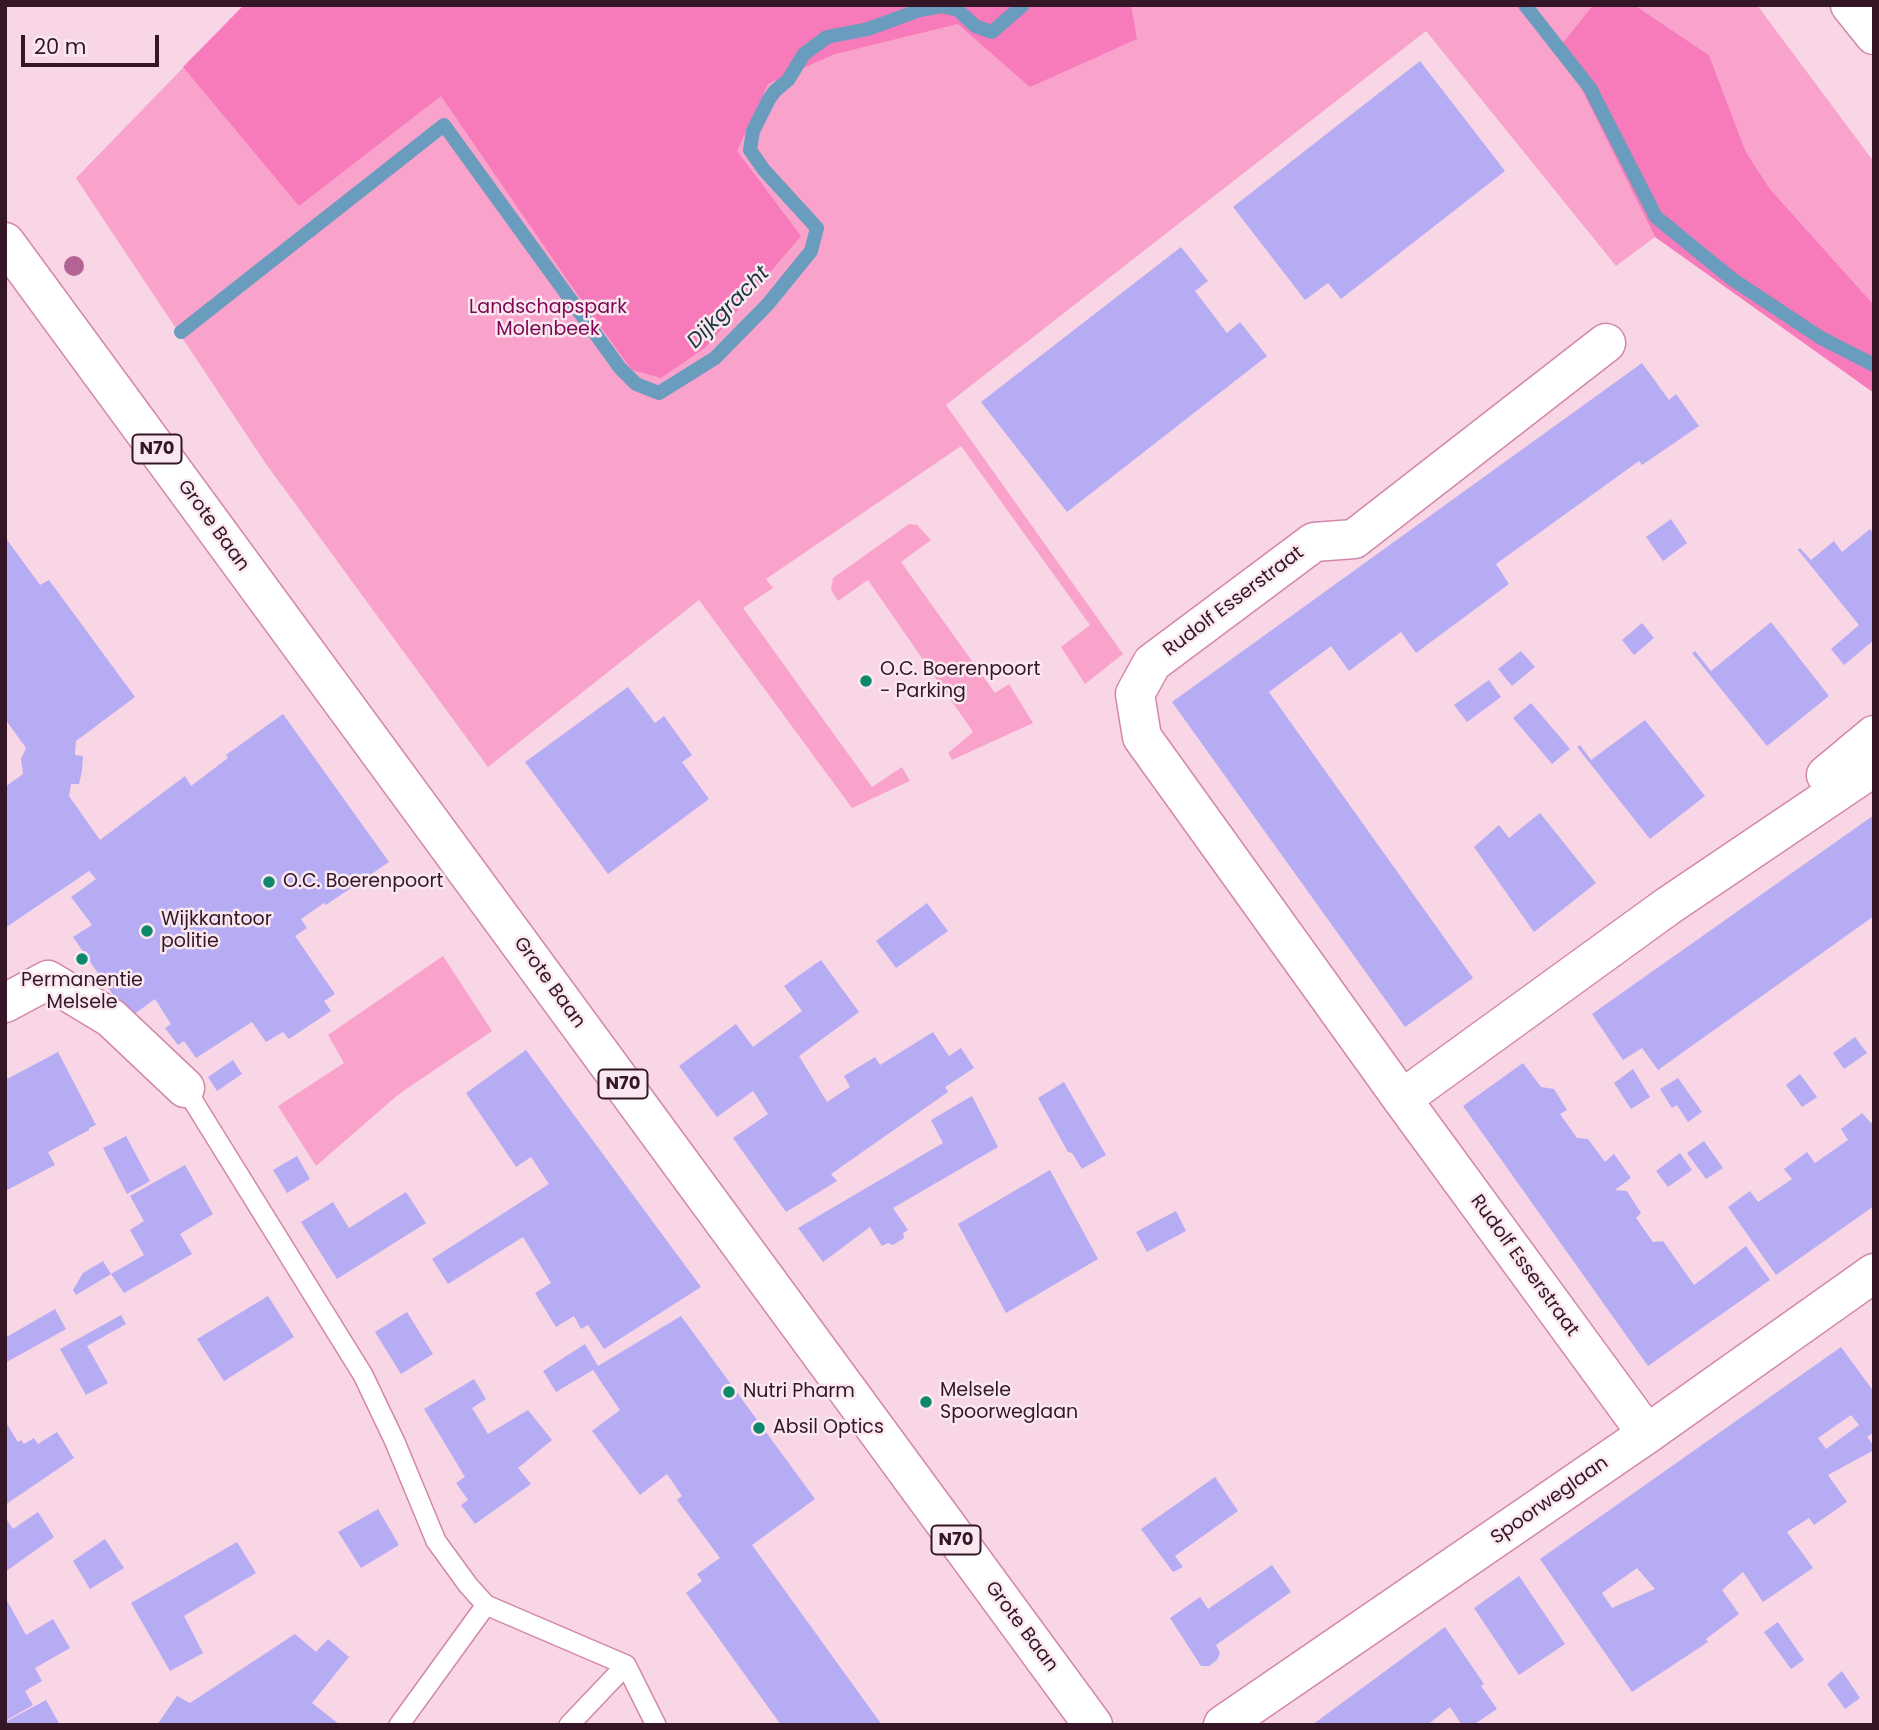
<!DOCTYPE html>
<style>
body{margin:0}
#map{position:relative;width:1879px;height:1730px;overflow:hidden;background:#f8d6e5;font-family:Poppins,sans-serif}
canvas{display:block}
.frame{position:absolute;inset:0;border:7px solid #341626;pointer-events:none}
.scale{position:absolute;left:21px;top:35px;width:138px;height:32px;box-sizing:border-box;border:4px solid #341626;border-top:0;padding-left:9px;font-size:21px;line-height:24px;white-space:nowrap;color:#341626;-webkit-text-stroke:5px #fae8f0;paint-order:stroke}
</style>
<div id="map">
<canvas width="1879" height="1730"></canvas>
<div class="frame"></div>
<div class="scale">20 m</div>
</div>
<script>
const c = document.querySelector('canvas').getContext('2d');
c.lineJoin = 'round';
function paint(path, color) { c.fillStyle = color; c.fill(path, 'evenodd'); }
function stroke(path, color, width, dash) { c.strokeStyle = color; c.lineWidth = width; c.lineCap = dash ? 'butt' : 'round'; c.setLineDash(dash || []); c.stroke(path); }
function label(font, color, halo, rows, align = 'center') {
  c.font = font + ' Poppins,sans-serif'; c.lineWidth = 5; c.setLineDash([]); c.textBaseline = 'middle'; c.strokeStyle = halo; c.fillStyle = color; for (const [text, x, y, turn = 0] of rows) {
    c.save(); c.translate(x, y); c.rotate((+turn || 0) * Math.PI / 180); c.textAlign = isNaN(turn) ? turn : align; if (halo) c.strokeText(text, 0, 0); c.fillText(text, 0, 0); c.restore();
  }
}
paint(new Path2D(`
 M244,5H1593L1560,46L1655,237L1616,266L1426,31L946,405L1123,654L1085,684L1061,647L1090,625L961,446L766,579L773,588L743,608L872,787L902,767L910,781L852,808L699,600L488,767L266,464L76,178Z
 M1629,5H1757L1874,162V305L1770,189L1746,152L1709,55L1636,6Z
 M909,524L917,525L931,540L901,562L995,693L1009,684L1033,723L952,760L948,753L973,732L868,580L838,601L831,590L833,578Z
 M443,956L492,1031L399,1094L316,1166L278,1106L344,1063L328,1035Z`), '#f9a3cc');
paint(new Path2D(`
 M244,5H1131L1137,39L1030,87L958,24L835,54L768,84L737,151L801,236L706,347L661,378L632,370L582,301L441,96L299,206L183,67Z
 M1593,5L1636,6L1709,55L1746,152L1770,189L1874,305V393L1655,237L1560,46Z`), '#f77abb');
stroke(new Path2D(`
 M1525,5L1590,88L1656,217L1732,279L1821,338L1874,365
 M181,332L444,125L620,368L636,384L659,393L715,358L768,304L811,251L817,228L764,170L750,150L753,131L769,99L775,91L788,80L804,54L827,37L868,29L920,10L942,6L958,10L975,26L992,32L1023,5`), '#699cbd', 14);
paint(new Path2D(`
 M1420,61L1505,171L1341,299L1328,283L1305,300L1233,207Z
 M1181,247L1208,281L1195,291L1227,333L1240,322L1267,356L1067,512L981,402Z
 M1642,363L1669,400L1676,394L1699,426L1642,465L1639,461L1496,564L1509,584L1416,653L1401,632L1349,671L1331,646L1269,692L1473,978L1405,1027L1172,702Z
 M1671,519L1687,543L1663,561L1646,537Z
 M1870,529L1874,534V640L1844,665L1831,649L1859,625L1798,550L1800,548L1811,560L1834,541L1842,552Z
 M5,537L40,585L49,580L135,697L76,741L75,755L83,756L82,771L79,784H71L69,796L100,840L185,776L191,786L228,758L226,755L283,714L389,862L326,905L324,903L301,919L307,928L295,936L335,994L324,1001L331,1011L289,1039L283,1032L266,1042L252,1022L196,1058L184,1041L178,1045L165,1028L171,1024L155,999L129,1018L73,937L92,925L71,897L96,879L89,871L5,928V787L23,774L21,759L26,748L5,719Z
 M1771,622L1829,696L1767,746L1692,653L1695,651L1711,671Z
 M1642,623L1654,638L1634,655L1622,640Z
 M1521,651L1535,667L1512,686L1498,669Z
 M1489,680L1501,697L1467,722L1454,705Z
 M628,687L655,723L664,716L692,755L682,762L709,799L608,874L525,762Z
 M1531,703L1570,749L1552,764L1513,718Z
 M1645,720L1705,796L1650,839L1577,747L1580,745L1591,760Z
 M1540,813L1596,883L1534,932L1474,847L1499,825L1509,838Z
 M1874,815V916L1658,1070L1642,1048L1623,1060L1592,1014Z
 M927,903L948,931L896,968L876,941Z
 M821,960L859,1012L799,1056L827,1102L850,1087L844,1076L875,1057L880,1065L933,1032L949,1056L961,1048L974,1068L945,1087L948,1092L831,1174L837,1181L786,1212L733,1138L768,1114L753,1091L717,1117L679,1066L736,1024L753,1047L802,1011L784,986Z
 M1855,1037L1867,1053L1844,1069L1833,1053Z
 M526,1050L701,1287L604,1349L588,1325L581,1329L574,1316L556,1327L535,1293L551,1283L523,1237L448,1284L432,1259L549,1184L531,1157L516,1167L466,1093Z
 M58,1052L96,1125L89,1128V1130L48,1152L55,1165L5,1191V1080Z
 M233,1060L242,1074L217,1091L208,1077Z
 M1523,1063L1541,1087L1554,1089L1567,1110L1560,1114L1577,1138L1588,1139L1605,1162L1614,1154L1631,1178L1615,1190L1627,1191L1641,1213L1636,1218L1653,1242L1663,1241L1694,1285L1746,1246L1770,1280L1648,1366L1463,1106Z
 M1633,1069L1650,1097L1631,1109L1614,1083Z
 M1800,1074L1817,1097L1802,1107L1786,1085Z
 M1678,1078L1702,1112L1688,1122L1677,1105L1672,1108L1660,1089Z
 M1064,1082L1106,1155L1082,1169L1072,1153L1068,1152L1038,1098Z
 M972,1096L998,1147L893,1208L908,1230L903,1233L904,1238L893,1245L888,1243L882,1246L870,1227L823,1262L798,1228L943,1143L931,1120Z
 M1862,1113L1871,1123L1874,1121V1206L1776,1275L1728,1207L1750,1191L1758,1202L1792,1179L1784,1169L1807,1152L1815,1163L1848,1140L1841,1129Z
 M126,1136L150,1181L127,1194L103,1148Z
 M1704,1141L1723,1168L1706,1179L1687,1153Z
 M1680,1153L1692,1170L1668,1187L1656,1171Z
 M297,1156L310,1179L287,1193L273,1170Z
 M185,1165L213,1214L180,1234L192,1254L124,1293L111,1274L144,1255L130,1230L144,1221L130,1196Z
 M1050,1170L1098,1259L1006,1313L958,1224Z
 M406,1192L426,1223L337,1279L301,1222L333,1202L349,1228Z
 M1176,1211L1186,1231L1147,1252L1136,1232Z
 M103,1261L111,1274L76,1295L73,1290L83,1273Z
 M268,1296L294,1337L224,1381L197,1339Z
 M55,1309L66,1329L5,1363V1338Z
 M407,1312L433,1354L401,1374L375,1332Z
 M121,1315L126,1324L87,1346L108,1383L86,1395L60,1349Z
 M681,1316L815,1499L752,1545L882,1725H781L686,1593L702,1581L697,1574L720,1558L677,1500L682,1496L667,1474L640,1495L592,1431L620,1410L593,1370L556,1392L543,1371L585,1344L598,1366Z
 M1841,1347L1874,1392V1432L1867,1437L1874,1446V1450L1828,1475L1847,1502L1814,1525L1809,1518L1787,1532L1813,1568L1763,1602L1743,1572L1722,1590L1739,1614L1706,1639L1708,1642L1632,1692L1540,1559ZM1851,1415L1859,1425L1826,1449L1818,1438ZM1637,1568L1655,1589L1612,1608L1602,1593Z
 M474,1379L486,1399L472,1408L488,1434L528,1410L552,1440L518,1468L531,1484L475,1524L461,1505L468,1500L456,1483L465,1477L424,1409Z
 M5,1421L18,1442L21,1440L24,1444L34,1438L38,1444L57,1432L74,1458L5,1505Z
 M1215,1477L1238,1511L1175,1556L1183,1567L1173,1572L1141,1529Z
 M378,1509L399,1545L361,1568L338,1532Z
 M38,1512L54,1537L5,1572V1517L13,1529Z
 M105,1539L124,1568L90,1589L73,1561Z
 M237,1542L256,1573L184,1616L203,1653L170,1671L131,1603Z
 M1272,1565L1291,1592L1216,1645L1220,1653L1217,1660L1209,1666H1201L1170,1618L1200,1597L1208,1609Z
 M1519,1576L1565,1644L1519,1675L1474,1608Z
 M5,1597L26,1635L53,1619L70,1648L35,1668L42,1681L25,1691L33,1705L5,1721Z
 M1778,1622L1804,1660L1791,1669L1764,1632Z
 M1445,1627L1484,1684L1481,1686L1497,1709L1473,1725H1462L1450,1707L1427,1725H1312Z
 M295,1634L316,1652L328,1639L349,1657L312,1703L340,1725H157L177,1696L190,1703Z
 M1842,1671L1860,1698L1845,1709L1827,1684Z
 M46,1700L60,1725H5V1722Z`), '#b6acf4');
const lane = new Path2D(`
 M185,1088L363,1375L395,1442L436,1541L468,1585L486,1605L626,1665L656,1725
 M399,1725L486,1605
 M569,1725L626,1665`);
const street = new Path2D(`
 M1850,5L1874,35
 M1606,343L1354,539L1314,542L1152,663L1135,694L1142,737L1402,1099L1647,1434
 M1826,775L1874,735
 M5,1003L48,980L111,1018L185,1088
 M1402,1099L1668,906L1874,767`);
const secondary = new Path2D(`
 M1223,1725L1647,1434L1874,1273`);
const primary = new Path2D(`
 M5,242L1093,1725`);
stroke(lane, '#d486ab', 22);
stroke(street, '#d486ab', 41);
stroke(secondary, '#d486ab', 41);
stroke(primary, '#d486ab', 41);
stroke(lane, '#fff', 19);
stroke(street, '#fff', 38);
stroke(secondary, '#fff', 38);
stroke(primary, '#fff', 38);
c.fillStyle = '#b46494';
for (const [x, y] of [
 [74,266]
]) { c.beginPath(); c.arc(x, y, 10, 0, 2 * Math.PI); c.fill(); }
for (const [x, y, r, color] of [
 [866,681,7,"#0d886a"],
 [269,882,7,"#0d886a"],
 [147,931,7,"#0d886a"],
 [82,959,7,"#0d886a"],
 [729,1392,7,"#0d886a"],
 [926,1402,7,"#0d886a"],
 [759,1428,7,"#0d886a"]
]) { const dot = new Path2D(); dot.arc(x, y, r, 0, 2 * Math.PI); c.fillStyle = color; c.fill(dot); stroke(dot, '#fae8f0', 2.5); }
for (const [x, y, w] of [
 [157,449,49],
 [623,1084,49],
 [956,1540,49]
]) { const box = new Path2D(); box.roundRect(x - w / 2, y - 14.5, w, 29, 5); c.fillStyle = '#fae8f0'; c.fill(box); stroke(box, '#341626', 2); }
label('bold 18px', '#341626', null, [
 ["N70",157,449],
 ["N70",623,1084],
 ["N70",956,1540]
]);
label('19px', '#7c0651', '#fae8f0', [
 ["Landschapspark",548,308],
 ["Molenbeek",548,330]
]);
label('19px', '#341626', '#fae8f0', [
 ["Grote Baan",213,526,54],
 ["Rudolf Esserstraat",1234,602,-37],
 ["Grote Baan",549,983,54],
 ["Rudolf Esserstraat",1524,1266,54],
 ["Spoorweglaan",1550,1501,-35],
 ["Grote Baan",1021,1627,53]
]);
label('19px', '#341626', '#fae8f0', [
 ["O.C. Boerenpoort",880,670],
 ["- Parking",880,692],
 ["O.C. Boerenpoort",283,882],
 ["Wijkkantoor",161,920],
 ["politie",161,942],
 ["Permanentie",82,981,"center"],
 ["Melsele",82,1003,"center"],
 ["Melsele",940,1391],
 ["Spoorweglaan",940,1413],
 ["Nutri Pharm",743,1392],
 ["Absil Optics",773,1428]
], 'left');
label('italic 21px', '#1b3542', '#fae8f0', [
 ["Dijkgracht",729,308,-45]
]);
</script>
